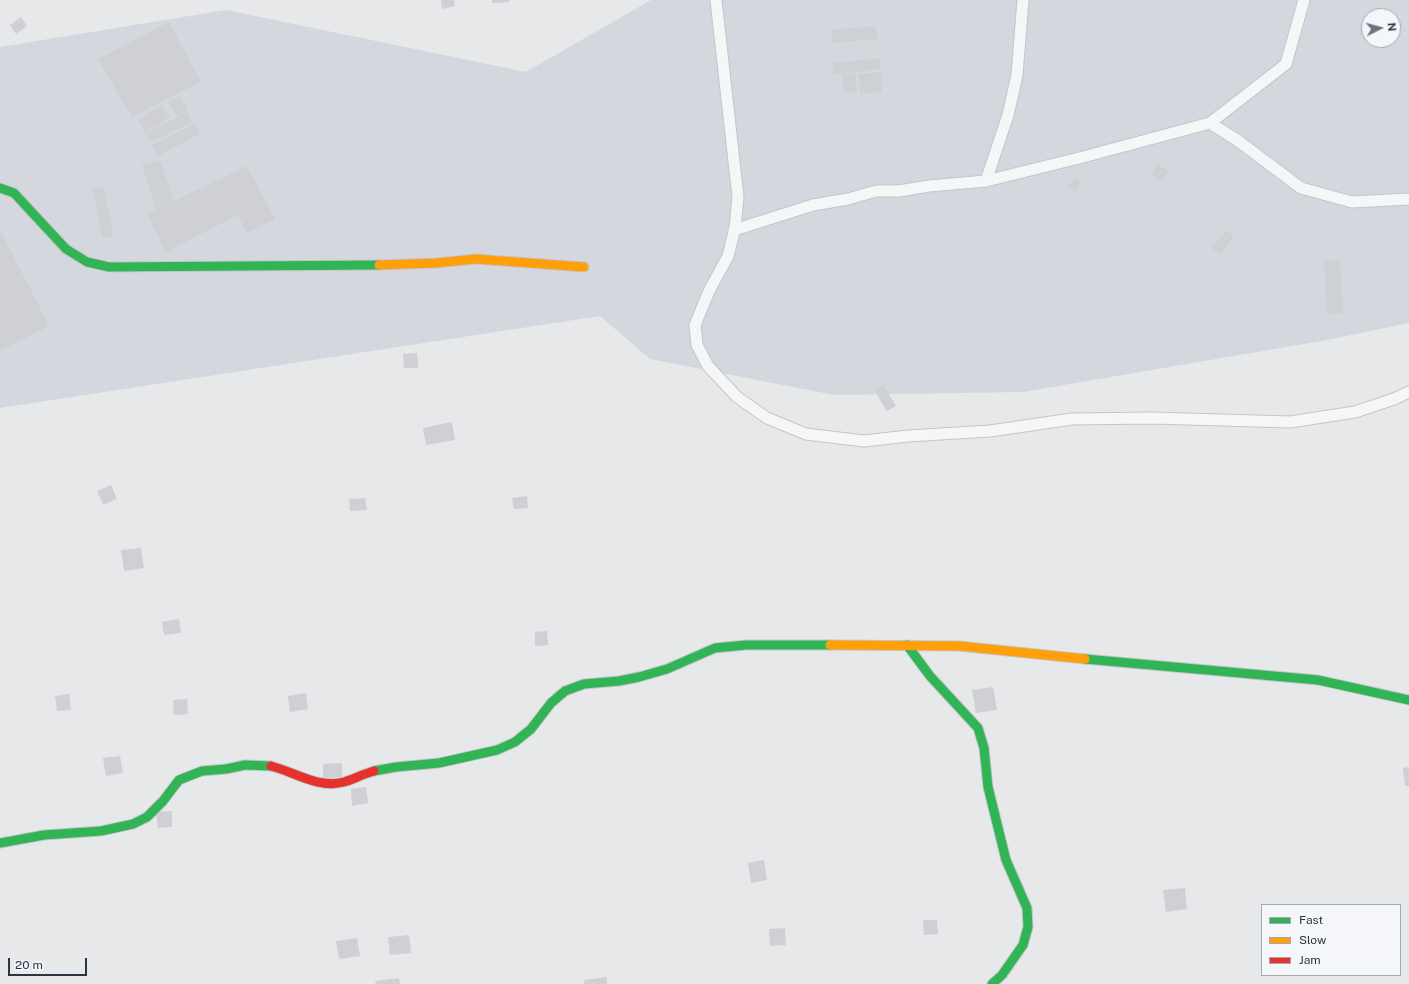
<!DOCTYPE html>
<style>
body{margin:0}
#map{position:relative;width:1409px;height:984px;overflow:hidden;background:#e6e8ea;font-family:"Public Sans",sans-serif}
canvas{display:block}
.legend{position:absolute;left:1261px;top:904px;width:140px;height:72px;box-sizing:border-box;background:#f4f6f9;border:1px solid #a4a8b1;margin:0;padding:5px 7px;list-style:none;font-size:12px;color:#2b3445}
.legend li{display:flex;align-items:center;gap:8px;height:20px}
.legend b{width:20px;border:1px solid #a4a8b1}
.north{position:absolute;left:1361px;top:8px;width:40px;height:40px;box-sizing:border-box;background:#f4f6f9;border:1px solid #a4a8b1;border-radius:50%;rotate:84deg;font-size:11px;font-weight:700;line-height:16px;text-align:center;color:#2b3445}
.north::after{content:'';display:block;margin:auto;width:14px;height:18px;background:#6c737f;clip-path:polygon(50% 0,100% 100%,50% 72%,0 100%)}
.scale{position:absolute;left:8px;top:958px;width:79px;height:18px;box-sizing:border-box;border:2px solid #2b3445;border-top:0;padding-left:5px;font-size:12px;line-height:14px;white-space:nowrap;color:#2b3445;-webkit-text-stroke:3px #f4f6f9;paint-order:stroke}
</style>
<div id="map">
<canvas width="1409" height="984"></canvas>
<ul class="legend">
<li><b style="height:5px;background:#30b455"></b>Fast</li>
<li><b style="height:5px;background:#ff9f0a"></b>Slow</li>
<li><b style="height:5px;background:#e5322d"></b>Jam</li>
</ul>
<div class="north">N</div>
<div class="scale">20 m</div>
</div>
<script>
const c = document.querySelector('canvas').getContext('2d');
c.lineJoin = 'round';
function paint(path, color) { c.fillStyle = color; c.fill(path, 'evenodd'); }
function stroke(path, color, width, dash) { c.strokeStyle = color; c.lineWidth = width; c.lineCap = dash ? 'butt' : 'round'; c.setLineDash(dash || []); c.stroke(path); }
paint(new Path2D(`
 M651,0H1409V323L1327,340L1023,392L834,395L650,359L600,316L0,408V47L226,10L526,72ZM1369,16H1393V40H1369Z`), '#d4d7dd');
paint(new Path2D(`
 M441,0H454L455,6L442,9Z
 M492,0H509V2L492,3Z
 M21,17L27,26L16,34L10,25Z
 M169,22L201,82L132,117L98,59Z
 M876,26L877,39L833,43L831,30Z
 M880,58L881,69L834,75L833,63Z
 M881,72L882,92L860,94L859,74Z
 M855,73L857,91L844,93L842,75Z
 M180,96L188,110L177,116L169,102Z
 M162,105L169,118L145,132L138,119Z
 M187,112L192,122L151,142L145,134Z
 M195,123L200,134L158,156L152,145Z
 M160,160L174,200L156,210L142,165Z
 M1157,164L1168,171L1162,181L1151,175Z
 M247,166L275,219L247,233L238,215L166,252L147,214Z
 M1075,178L1082,184L1075,192L1068,186Z
 M104,187L113,236L102,238L93,189Z
 M0,230L49,326L0,351Z
 M1226,230L1234,237L1220,254L1212,248Z
 M1340,260L1343,313L1327,314L1324,261Z
 M417,353L418,368H404L403,354Z
 M883,385L896,406L887,411L874,390Z
 M452,422L455,440L426,445L423,428Z
 M111,485L117,499L103,505L97,491Z
 M527,496L528,508L514,509L512,498Z
 M365,498L367,510L350,511L349,499Z
 M141,548L144,568L124,571L121,550Z
 M179,619L181,633L164,635L162,622Z
 M547,631L548,645L535,646V632Z
 M993,687L997,710L976,713L972,690Z
 M306,693L308,709L290,712L288,696Z
 M69,694L71,710L57,711L55,696Z
 M187,699L188,714L174,715L173,700Z
 M120,756L123,773L106,776L103,758Z
 M342,763V777L323,778V764Z
 M1409,767V786H1405L1403,768Z
 M366,787L368,803L352,806L351,789Z
 M172,811V827L158,828L156,812Z
 M764,860L767,880L751,883L748,863Z
 M1185,888L1187,909L1166,912L1163,890Z
 M923,920H937L938,934L924,935Z
 M785,928L786,945L770,946L769,929Z
 M409,935L411,953L390,955L388,937Z
 M357,938L360,956L339,959L336,941Z
 M607,977V984H584V980Z
 M399,978L400,984H376L375,981Z`), '#ced0d3');
const lane = new Path2D(`
 M716,0L738,197L735,228L728,256L709,291L695,325L697,345L708,366L737,397L767,418L806,434L864,441L908,436L990,431L1072,419L1153,418L1290,422L1355,412L1394,399L1409,392
 M1210,123L1237,140L1301,188L1352,202L1409,199
 M986,181L1008,115L1017,75L1023,0
 M734,230L813,205L848,199L876,191H899L929,186L986,181L1083,157L1210,123L1286,64L1304,0`);
const fast = new Path2D(`
 M0,188L14,193L66,249L87,262L109,267L379,265
 M907,645L930,676L978,728L984,748L988,787L1006,860L1027,908L1028,927L1023,945L1002,975L992,984
 M1085,659L1318,680L1409,700
 M374,771L396,767L439,763L497,750L515,742L531,729L551,703L565,691L584,684L619,681L639,677L667,669L715,648L746,645H830
 M0,843L44,835L101,831L133,824L147,817L163,801L179,780L202,771L226,769L245,765L271,766`);
const slow = new Path2D(`
 M379,265L436,263L476,259L584,267
 M830,645L959,646L1085,659`);
const jam = new Path2D(`
 M271,766C295,772 318,789 344,782C354,779 363,774 374,771`);
stroke(lane, '#c4c6c8', 13);
stroke(fast, '#c4c6c8', 11);
stroke(slow, '#c4c6c8', 11);
stroke(jam, '#c4c6c8', 11);
stroke(lane, '#f5f6f7', 11);
stroke(fast, '#30b455', 9);
stroke(slow, '#ff9f0a', 9);
stroke(jam, '#e5322d', 9);
</script>
